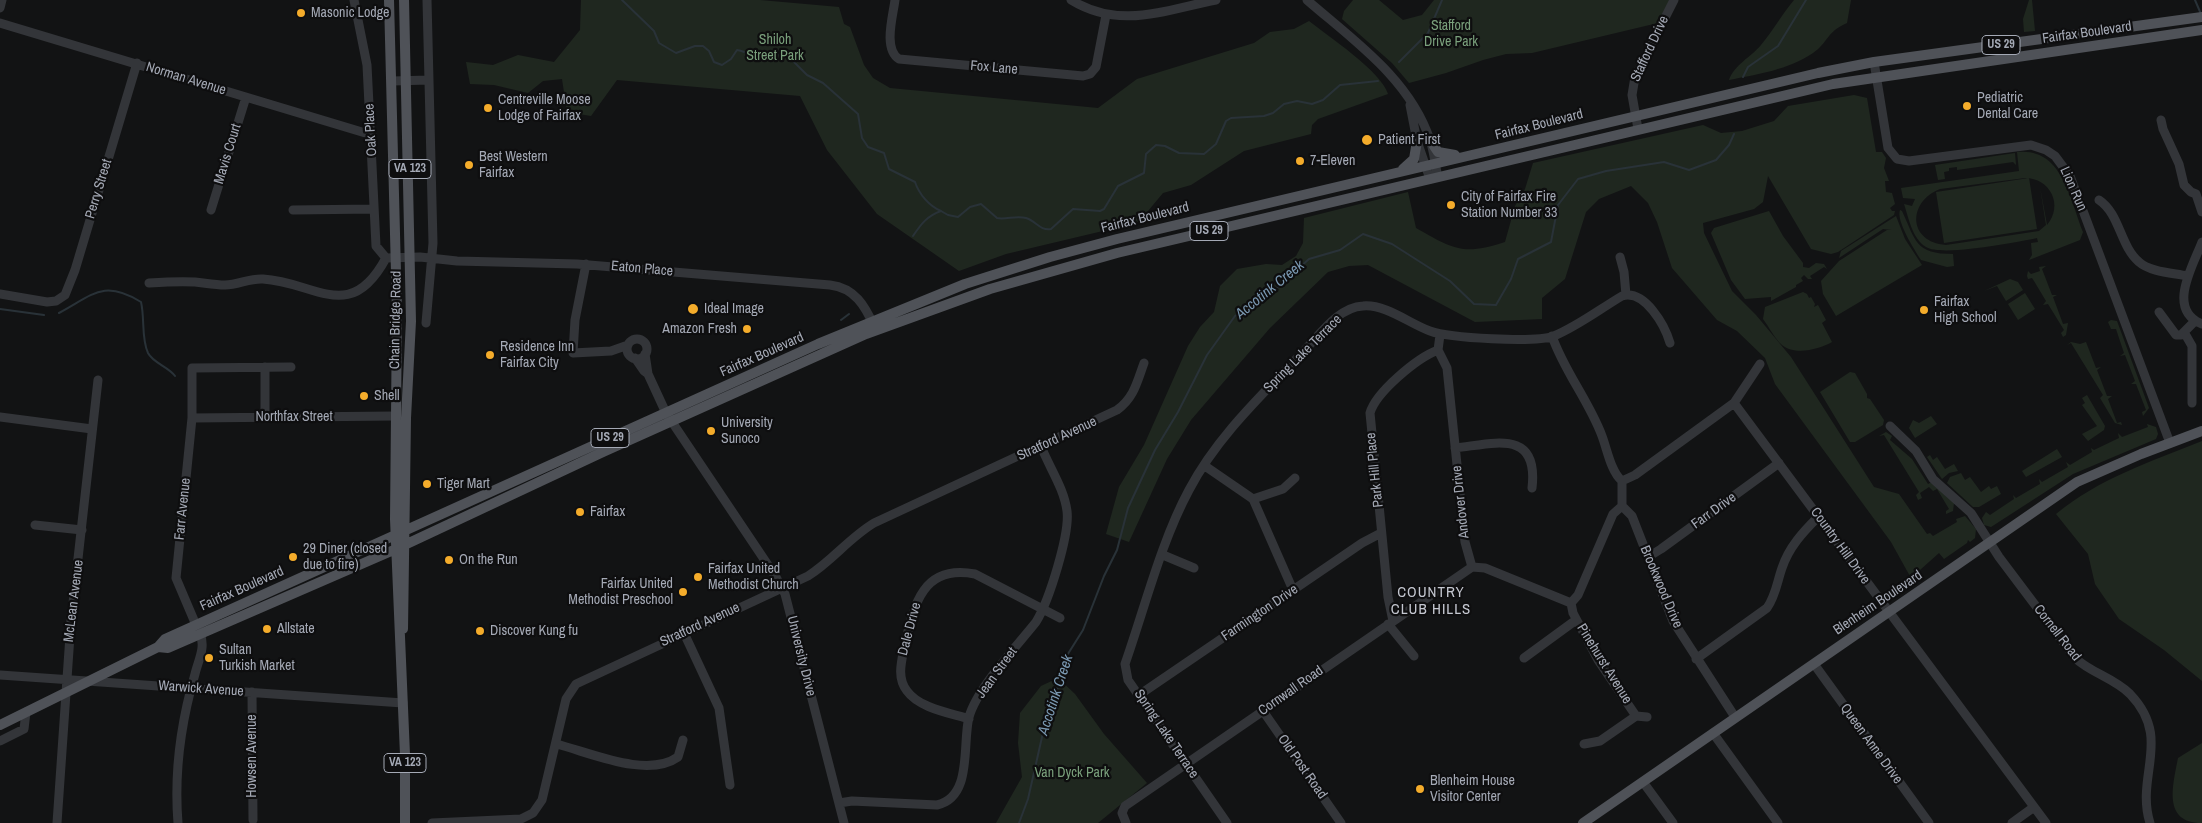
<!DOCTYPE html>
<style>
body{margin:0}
canvas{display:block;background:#121314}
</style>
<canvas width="2202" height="823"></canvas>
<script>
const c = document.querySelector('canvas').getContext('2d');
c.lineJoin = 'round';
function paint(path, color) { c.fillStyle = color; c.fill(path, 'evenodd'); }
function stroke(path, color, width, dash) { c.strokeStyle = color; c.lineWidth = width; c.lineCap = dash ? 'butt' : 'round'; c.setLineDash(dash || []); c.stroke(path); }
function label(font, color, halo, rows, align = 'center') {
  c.font = font + ' "Archivo Narrow",sans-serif'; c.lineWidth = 4.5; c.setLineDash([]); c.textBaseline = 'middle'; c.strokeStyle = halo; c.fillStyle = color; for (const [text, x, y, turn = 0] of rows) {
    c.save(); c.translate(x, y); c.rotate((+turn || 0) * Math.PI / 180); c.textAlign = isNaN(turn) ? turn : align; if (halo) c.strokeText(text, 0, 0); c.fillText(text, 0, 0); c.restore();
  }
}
paint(new Path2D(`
 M581,0H760L839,7L844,24L850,27L864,65L873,78L890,88L1098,108L1137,79L1254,43L1270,32L1294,29L1309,21C1328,36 1382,72 1388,94L1318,119L1312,125L1311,134L1244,151L1191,185L1163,193L1148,211L1149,220L1006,254L959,271L877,214L827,150L800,96L617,80L591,116L567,112L562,79L543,81L528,93L494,85L470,84L466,62L493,65L518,55L554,62L580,30Z
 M1353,0H1379L1403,20L1422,15L1434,0H1674L1662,22L1532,53L1506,54L1483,60L1446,73L1409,83L1392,63L1342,19L1344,11Z
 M1794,0H1851L1847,23C1826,32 1828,43 1813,53C1788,70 1758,74 1729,80C1734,65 1751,57 1761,45C1773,31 1782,14 1794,0Z
 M2029,0H2032L2035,31L2024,32L2023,19Z
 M1854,95L1867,98L1876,152H1882L1886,158L1884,168L1889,181H1885L1886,192L1892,193L1895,204L1890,208L1892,211H1895L1894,215L1838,252L1831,254L1811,249L1768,176L1763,202L1754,209L1703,223L1704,233L1732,291L1756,315L1791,357L1874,487L1899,494L1927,534L1930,533L1933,536L1957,522L1956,519L1965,516L1976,529L1975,538L1970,542L1968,540L1967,543L1944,559L1939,553L1911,578L1891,542L1775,384L1765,358L1737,331L1717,320L1672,268L1657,222L1648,203L1631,186L1599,199L1586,212L1565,279L1542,298V319L1475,322L1368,265L1349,266L1328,272L1270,328L1191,420L1167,459L1129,542L1106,534L1119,487L1144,445L1188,346L1200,327L1214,312L1220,286L1237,269L1266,264L1282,265L1296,256L1303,243L1304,218L1408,192L1416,228C1453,249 1463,256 1505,242L1515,206L1525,189L1533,163L1703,125L1721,133L1742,131L1774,121L1788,106Z
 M2017,152C2062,147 2070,199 2083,232L2080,240L2029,260L2032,255L2031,243L2038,242L2037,238C2017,242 1942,257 1926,247C1912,238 1909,219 1904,204L1912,206L1915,199L1903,198L1901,188L2019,171ZM2025,178C2050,178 2064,205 2047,225L2040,187L2046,225L2039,231L1946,245C1908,242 1907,202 1940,189Z
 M2015,153L2016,165L2013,162L1957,170V167L1949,168V171L1944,172L1945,179L1938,180L1935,165Z
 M2029,178L2037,229L1944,243L1936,192Z
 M1900,210L1902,211C1916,241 1915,254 1953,254L1954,266L1947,267L1921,260C1914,249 1896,221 1900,210Z
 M1769,211L1783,236L1803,263V267L1809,268L1816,263L1824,264L1827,269L1824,267L1810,276L1812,279H1808L1804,275L1801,278L1803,281L1796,285V287L1771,301V297L1745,299L1731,280L1711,233L1714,228Z
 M1896,216L1905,239L1922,265L1836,316L1823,294L1821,281L1839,261L1887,230H1892L1883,229L1839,258L1841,251Z
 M2046,266L2042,269L2052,295H2057L2053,297L2063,324L2068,323L2066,335L2063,337L2061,333L2064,330L2048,304L2043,305L2046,301L2034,281L2032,278L2028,279L2027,276L2028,271L2031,274L2040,271L2039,267Z
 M2010,279L2018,282L2023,290L2006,301L1997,286L1984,291Z
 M1803,292L1807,294L1809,298L1811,297L1815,304L1814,307L1818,305L1826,320L1822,323L1832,342C1819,349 1796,356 1782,345C1775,339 1769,327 1763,319L1765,307Z
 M2025,293L2035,309L2018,320L2008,304Z
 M2111,320L2117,321L2149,408L2143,416L2142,412L2146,410L2136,384H2131L2135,381L2125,355L2120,356L2124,353L2116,329H2111L2108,322Z
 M2071,342L2080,344L2086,342L2096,368L2101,367L2097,370L2107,396H2112L2108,399L2117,423L2121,422L2122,425L2115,423L2100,398L2103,395L2071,343L2067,345Z
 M1850,372L1855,373L1867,394V398L1870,399L1884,420L1883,425L1855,442H1850L1820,392Z
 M2087,395L2105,426L2104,430L2088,441L2082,434L2097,426L2082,405L2085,403L2082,398Z
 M1931,416L1937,424L1915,438L1909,428L1913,420L1919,423Z
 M2147,424L2156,427L2158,434L2156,439L2073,474L1991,527L1984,525L1982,518L1986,512L1990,515L2014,499L2013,495L2016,498L2040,484L2039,479L2042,482L2068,467L2066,462L2070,465L2092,452L2091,448L2094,450L2119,438L2118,433L2122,437L2148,427Z
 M1886,432L1892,436L1890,440L1912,459L1928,484L1932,482L1954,503L1953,511L1946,514V511L1949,509L1937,489L1933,491L1929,487L1920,493L1922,498L1918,500L1916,495L1919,492L1884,435L1879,436Z
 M2202,441V681L2164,650L2119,619L2095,584L2088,554L2056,514C2098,479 2152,461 2202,441Z
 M2057,449L2062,457L2026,477L2022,471Z
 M1930,455L1933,460L1937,457L1945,469L1954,464L1958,471L1949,473L1942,479L1927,457Z
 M1961,473L1965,480L1970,477L1981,492L1989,486L1991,489L1997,486L2001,494L1979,507H1973L1947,483L1950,477Z
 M1058,678L1075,694L1104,734L1147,783L1098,823H996L1022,777L1018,743L1020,713L1041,686Z
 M2202,743V823C2162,823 2173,785 2178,758Z`), '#1f271f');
stroke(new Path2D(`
 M622,0L654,31L659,43L676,53L695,46H703L709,51L714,62L722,65L731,59L737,50C756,53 757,67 777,54L788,56L807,75L823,83L858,114L862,138L868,147L884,153L889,169L915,182C919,194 929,206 941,211
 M2195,0L2201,14
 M1399,62L1428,33L1442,0
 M1743,77L1748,67L1778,46L1806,0
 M913,236C921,224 927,216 941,211L948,215L958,217L970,207L981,204L997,218C1006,220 1016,215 1026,218C1036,221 1040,231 1051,229L1073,209L1100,211L1104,209L1118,186L1144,173L1146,154L1156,145L1165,146L1179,153L1204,154L1216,144L1226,121L1231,118L1264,116L1273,113L1284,104L1297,101L1312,104L1323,100L1340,85L1378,81
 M0,309L44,315
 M59,313C93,295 103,279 141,302C145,319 141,338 148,353C153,363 169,367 175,376
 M841,320L849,314
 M1019,823L1028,799L1047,715L1055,697L1066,657L1083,630L1104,576L1117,550L1128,508L1155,450L1178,412L1207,355L1235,316L1277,288L1309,259L1340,250L1363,234L1392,244L1450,281L1474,304L1496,305L1511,279L1518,259L1551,242L1558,205L1578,179L1606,171L1664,162L1689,170L1716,160L1729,145L1734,134`), '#293238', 2);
stroke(new Path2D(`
 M354,0L367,65L376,246L386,258
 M895,0C893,16 883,49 899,59L1083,76L1090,74L1096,67L1106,15
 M1071,0C1120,30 1164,10 1216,0
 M1307,0C1353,40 1410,79 1430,140C1434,151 1435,165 1438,177
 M0,8L2,0
 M0,23L372,135
 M1874,62L1888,148L1897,159L1909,161L2031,145L2046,150L2055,156L2070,176L2170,443
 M392,81L429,80
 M1410,105L1417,141L1430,179
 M2161,120L2163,129L2179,164L2184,185L2191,192L2196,194L2202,212
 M1638,129L1632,95L1635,77L1674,0
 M2099,200C2120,214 2120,246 2139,262C2150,272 2173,273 2187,276
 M211,210L246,97
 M293,210L374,209
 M2202,242C2193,266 2166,310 2202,324
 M1620,257L1624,272L1626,295
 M386,258L420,257L457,261L577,264L830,285C855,288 865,306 874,326
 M586,264L575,320L573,353L611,351L628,345
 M149,283C164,282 180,281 195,282C205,283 215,285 225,285C238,285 250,278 263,279C316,282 350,325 386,258
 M0,294L47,302L56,301L65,295L75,270L137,63
 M2159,312L2176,335H2181L2195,321
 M426,323L433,243L427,0
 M2184,332L2192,346V403
 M1440,335L1438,350L1447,368L1465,542L1472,567
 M1552,336C1564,371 1589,401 1602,436C1607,449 1611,472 1622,481
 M627 349a10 10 0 1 1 20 0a10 10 0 1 1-20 0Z
 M645,354L648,374L666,413L776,577L785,594L844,823
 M635,358L644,371L648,374
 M265,367V417
 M1734,403L2046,823
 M0,417L92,429
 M192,418L395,416
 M1890,426L1916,451L1933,479L1971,513L1999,557L2075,658C2091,673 2114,678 2130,694C2173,739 2135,775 2150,823
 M1455,448C1493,444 1539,428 1532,488
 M1205,466L1253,499L1293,590
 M1622,481L1635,475L1734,403L1760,364
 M1622,481V506
 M1253,499L1283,489L1295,478
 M1622,506L1632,516L1673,621L1735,717
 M35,525L82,530
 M1163,555L1194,568
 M1648,557L1661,549L1779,463
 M1472,567L1485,568L1571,603
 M1571,603L1573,613L1598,660L1636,716
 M1571,603L1578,595L1613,514L1622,506
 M1393,621L1388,597L1370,413C1376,392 1417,358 1438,350
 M1388,624L1414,656
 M196,625L176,578L192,418V368L291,367
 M684,633L719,708L730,785
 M1524,658L1576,620
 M1696,659L1767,608C1776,595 1777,582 1782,568C1789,547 1803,532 1818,517
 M1814,664L1929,823
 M0,675L403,703
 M252,692L253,820
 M1139,695L1362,543L1381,533
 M1263,711L1341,823
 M1636,716L1647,717
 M969,719C950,713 919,708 907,691C896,677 902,660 905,644C914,604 923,564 975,574L1060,618
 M1713,733L1778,823
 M0,741L24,729L26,712
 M556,744C589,752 647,779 678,757L683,740
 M1584,744L1600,741L1636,716
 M1643,782L1673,823
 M839,803L852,801L937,805C973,797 962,744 969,717C977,688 1017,646 1036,622C1049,601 1070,534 1067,511C1064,488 1049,467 1041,446
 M57,823L71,621L98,380
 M178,823C174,773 181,722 195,674C198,661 206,647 200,634
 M432,823L521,819L533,813L542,800L566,699L576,684L808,576C832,561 849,538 874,523L1117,410C1134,398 1137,382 1144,363
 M1126,823L1122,813L1125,806L1472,567
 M1227,823L1128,680L1125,664C1145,607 1161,542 1189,490C1217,437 1261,396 1302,353C1319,336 1338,307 1363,306C1386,304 1410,324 1430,331C1449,338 1535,343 1554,336C1578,326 1600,309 1622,296C1645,289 1665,326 1670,343
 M2012,823L2034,807`), '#333539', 9);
stroke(new Path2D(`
 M389,0L397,311L395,519L405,755V823
 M1430,140L1438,152L1455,155
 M1403,169L1414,159L1417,141
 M403,629L406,418L411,321L404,0
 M158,647L168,648L396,549L603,452L866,334L990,289L1117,253L1833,84L2202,30
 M0,725L158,647L165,639L818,344L965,284L1050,257L1117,239L1818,73L1874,62L2202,17
 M1583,823L2077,482L2141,454L2202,431`), '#4f5258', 10);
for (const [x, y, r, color] of [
 [301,13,5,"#f4ac2b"],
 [1967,106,5,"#f4ac2b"],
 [488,108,5,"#f4ac2b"],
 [1367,140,6,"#f4ac2b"],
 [1300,161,5,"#f4ac2b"],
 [469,165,5,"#f4ac2b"],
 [1451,205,5,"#f4ac2b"],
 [693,309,6,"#f4ac2b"],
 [1924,310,5,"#f4ac2b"],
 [747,329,5,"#f4ac2b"],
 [490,355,5,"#f4ac2b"],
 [364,396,5,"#f4ac2b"],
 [711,431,5,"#f4ac2b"],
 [427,484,5,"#f4ac2b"],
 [580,512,5,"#f4ac2b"],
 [293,557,5,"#f4ac2b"],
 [449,560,5,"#f4ac2b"],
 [698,577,5,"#f4ac2b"],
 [683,592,5,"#f4ac2b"],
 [267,629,5,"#f4ac2b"],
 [480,631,5,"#f4ac2b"],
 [209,658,5,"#f4ac2b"],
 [1420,789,5,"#f4ac2b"]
]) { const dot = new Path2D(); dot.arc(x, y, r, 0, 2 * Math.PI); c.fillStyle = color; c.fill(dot); stroke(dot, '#0e0e0f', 2); }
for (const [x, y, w] of [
 [2001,45,38],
 [410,169,42],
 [1209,231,38],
 [610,438,38],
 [405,763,42]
]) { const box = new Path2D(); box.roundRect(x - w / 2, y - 9.5, w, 19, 4); c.fillStyle = '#0e0e0f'; c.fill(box); stroke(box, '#a4a9b5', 1); }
label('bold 12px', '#a4a9b5', null, [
 ["US 29",2001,45],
 ["VA 123",410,169],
 ["US 29",1209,231],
 ["US 29",610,438],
 ["VA 123",405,763]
]);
label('14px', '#a4a9b5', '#0e0e0f', [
 ["Masonic Lodge",311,13],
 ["Pediatric",1977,98],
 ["Dental Care",1977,114],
 ["Centreville Moose",498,100],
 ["Lodge of Fairfax",498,116],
 ["Patient First",1378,140],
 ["Best Western",479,157],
 ["Fairfax",479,173],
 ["7-Eleven",1310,161],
 ["City of Fairfax Fire",1461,197],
 ["Station Number 33",1461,213],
 ["Fairfax",1934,302],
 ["High School",1934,318],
 ["Ideal Image",704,309],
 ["Amazon Fresh",737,329,"right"],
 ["Residence Inn",500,347],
 ["Fairfax City",500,363],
 ["Shell",374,396],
 ["University",721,423],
 ["Sunoco",721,439],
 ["Tiger Mart",437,484],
 ["Fairfax",590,512],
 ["29 Diner (closed",303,549],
 ["due to fire)",303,565],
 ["On the Run",459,560],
 ["Fairfax United",708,569],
 ["Methodist Church",708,585],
 ["Fairfax United",673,584,"right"],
 ["Methodist Preschool",673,600,"right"],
 ["Allstate",277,629],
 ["Discover Kung fu",490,631],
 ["Sultan",219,650],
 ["Turkish Market",219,666],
 ["Blenheim House",1430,781],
 ["Visitor Center",1430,797]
], 'left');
label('14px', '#7aa07c', '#0e0e0f', [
 ["Stafford",1451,26],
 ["Drive Park",1451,42],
 ["Shiloh",775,40],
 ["Street Park",775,56],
 ["Van Dyck Park",1072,773]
]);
label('14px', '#a4a9b5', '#0e0e0f', [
 ["Fairfax Boulevard",2087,33,-8],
 ["Stafford Drive",1650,49,-65],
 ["Fox Lane",994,68,5],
 ["Norman Avenue",186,79,17],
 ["Fairfax Boulevard",1539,125,-14],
 ["Oak Place",371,130,-93],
 ["Mavis Court",228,154,-73],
 ["Perry Street",99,189,-73],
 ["Lion Run",2073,189,66],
 ["Fairfax Boulevard",1145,218,-14],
 ["Eaton Place",642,269,5],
 ["Chain Bridge Road",396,320,-89],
 ["Spring Lake Terrace",1303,354,-45],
 ["Fairfax Boulevard",762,355,-24],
 ["Northfax Street",294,417],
 ["Stratford Avenue",1057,439,-25],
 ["Park Hill Place",1375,470,-96],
 ["Andover Drive",1461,502,-96],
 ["Farr Avenue",183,509,-84],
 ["Farr Drive",1714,511,-36],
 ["Country Hill Drive",1840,546,54],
 ["Brookwood Drive",1661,587,67],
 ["Fairfax Boulevard",242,589,-24],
 ["McLean Avenue",74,601,-83],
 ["Blenheim Boulevard",1878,603,-34],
 ["Farmington Drive",1260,613,-34],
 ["Stratford Avenue",700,625,-25],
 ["Dale Drive",910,629,-75],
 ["Cornell Road",2057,633,52],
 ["University Drive",801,656,76],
 ["Pinehurst Avenue",1604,664,58],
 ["Jean Street",997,673,-54],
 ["Warwick Avenue",201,689,4],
 ["Cornwall Road",1291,691,-35],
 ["Spring Lake Terrace",1166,734,56],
 ["Queen Anne Drive",1871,744,54],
 ["Howsen Avenue",252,756,-90],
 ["Old Post Road",1302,767,55]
]);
label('italic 15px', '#7a98b1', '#0e0e0f', [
 ["Accotink Creek",1270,290,-39],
 ["Accotink Creek",1056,695,-72]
]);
c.letterSpacing = '1px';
label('15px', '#c5c8d1', '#0e0e0f', [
 ["COUNTRY",1431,593],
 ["CLUB HILLS",1431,610]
]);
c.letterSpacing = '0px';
</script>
